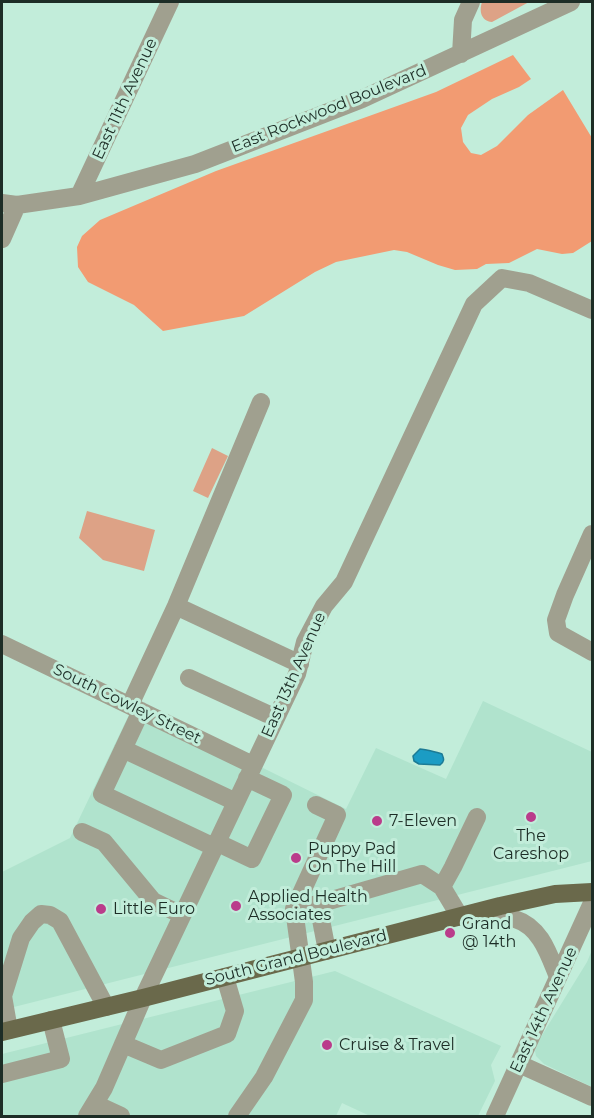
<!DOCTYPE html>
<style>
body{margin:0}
#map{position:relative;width:594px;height:1118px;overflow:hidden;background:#c2edda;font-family:Montserrat,sans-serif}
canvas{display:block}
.frame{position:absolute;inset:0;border:3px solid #1d2d26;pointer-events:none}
</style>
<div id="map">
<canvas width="594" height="1118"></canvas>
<div class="frame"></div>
</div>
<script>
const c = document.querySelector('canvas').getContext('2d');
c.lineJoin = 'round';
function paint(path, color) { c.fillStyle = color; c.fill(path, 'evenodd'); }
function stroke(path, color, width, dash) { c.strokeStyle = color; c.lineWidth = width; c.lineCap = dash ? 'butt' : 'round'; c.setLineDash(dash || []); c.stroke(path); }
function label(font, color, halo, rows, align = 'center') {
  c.font = font + ' Montserrat,sans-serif'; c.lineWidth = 6; c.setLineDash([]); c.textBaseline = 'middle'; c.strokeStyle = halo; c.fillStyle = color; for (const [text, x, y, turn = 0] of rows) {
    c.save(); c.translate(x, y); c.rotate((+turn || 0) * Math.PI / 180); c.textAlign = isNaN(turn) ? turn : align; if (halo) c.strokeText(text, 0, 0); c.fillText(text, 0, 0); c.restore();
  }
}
paint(new Path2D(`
 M483,701L592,752V861L2,1010V872L70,838L135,702L249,754L263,768L346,809L376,748L446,779Z
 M592,950V1087L544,1064L536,1056L535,1051L539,1040L587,962Z
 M335,971L501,1046L491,1065L495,1081L478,1116H370L342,1103L336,1116H2V1054Z`), '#b0e3cd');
paint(new Path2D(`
 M482,2H529L492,22C481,21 479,11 482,2Z
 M212,448L228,456L208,498L193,491Z
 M87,511L155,530L144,571L103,560L79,538Z`), '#dda286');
paint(new Path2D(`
 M513,55L531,79L519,87L492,99L468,115L461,128L463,142L471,153L481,155L497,146L528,115L563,90L592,138V241L573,253L562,254L537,249L509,263L486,264L477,269L455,270L438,265L407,252L394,250L336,262L315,272L244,316L163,331L134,305L88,282L78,267L77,247L82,236L100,220L216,171L436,92Z`), '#f29b72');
const water = new Path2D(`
 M420,749C423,749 437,752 442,754C444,759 445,761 440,765L419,764L414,761L413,756Z`);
paint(water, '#1b9cc4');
stroke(water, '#1c7b95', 1.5);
stroke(new Path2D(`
 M461,54L463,20L471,2
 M79,196L170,2
 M2,203L17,205L79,196L195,164L362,99L571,2
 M2,239L17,205
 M592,534L565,595L556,620L558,633L592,652
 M176,606L300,664
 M2,644L253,765
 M189,678L276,718
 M130,705L176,606L261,402
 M141,711L102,794L214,847
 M123,749L236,802
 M82,832L104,842L153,901L182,915
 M216,842L252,859L283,795L247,778
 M442,887L453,867L477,817
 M294,909L337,815L316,805
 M478,912C490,914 504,915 515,919C541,927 549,955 558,977
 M327,951L318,904L422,874L442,887L460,917
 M9,1030L3,996L21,938L32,922L41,914L50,915L60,921L106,1007
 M123,1044L161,1060L227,1034L235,1011L225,977
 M519,1064L592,1097
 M2,1074L61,1059L51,1020
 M95,1104L121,1116
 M87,1116L104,1088L143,998L297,674L305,642L324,606L344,582L474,304L502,278L529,283L592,310
 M237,1116L264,1077L304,1000V982L294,909L318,904
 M495,1116L592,903`), '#a0a08f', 18);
stroke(new Path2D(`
 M2,1032L143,998L500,906L555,894L592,892`), '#6a694b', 18);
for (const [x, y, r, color] of [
 [531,817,6,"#ba3c8b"],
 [377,821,6,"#ba3c8b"],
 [296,858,6,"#ba3c8b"],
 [236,906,6,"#ba3c8b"],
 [101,909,6,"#ba3c8b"],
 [450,933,6,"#ba3c8b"],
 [327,1045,6,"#ba3c8b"]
]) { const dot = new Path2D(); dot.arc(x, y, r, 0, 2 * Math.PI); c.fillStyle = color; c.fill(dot); stroke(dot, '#c2edda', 2); }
label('16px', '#1d2d26', '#c2edda', [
 ["East 11th Avenue",125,99,-65],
 ["East Rockwood Boulevard",329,109,-22],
 ["East 13th Avenue",294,675,-66],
 ["South Cowley Street",127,704,26],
 ["South Grand Boulevard",296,958,-14],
 ["East 14th Avenue",544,1010,-65]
]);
label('16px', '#1d2d26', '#c2edda', [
 ["7-Eleven",389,821],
 ["The",531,836,"center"],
 ["Careshop",531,854,"center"],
 ["Puppy Pad",308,849],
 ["On The Hill",308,867],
 ["Applied Health",248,897],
 ["Associates",248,915],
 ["Little Euro",113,909],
 ["Grand",462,924],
 ["@ 14th",462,942],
 ["Cruise & Travel",339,1045]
], 'left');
</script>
